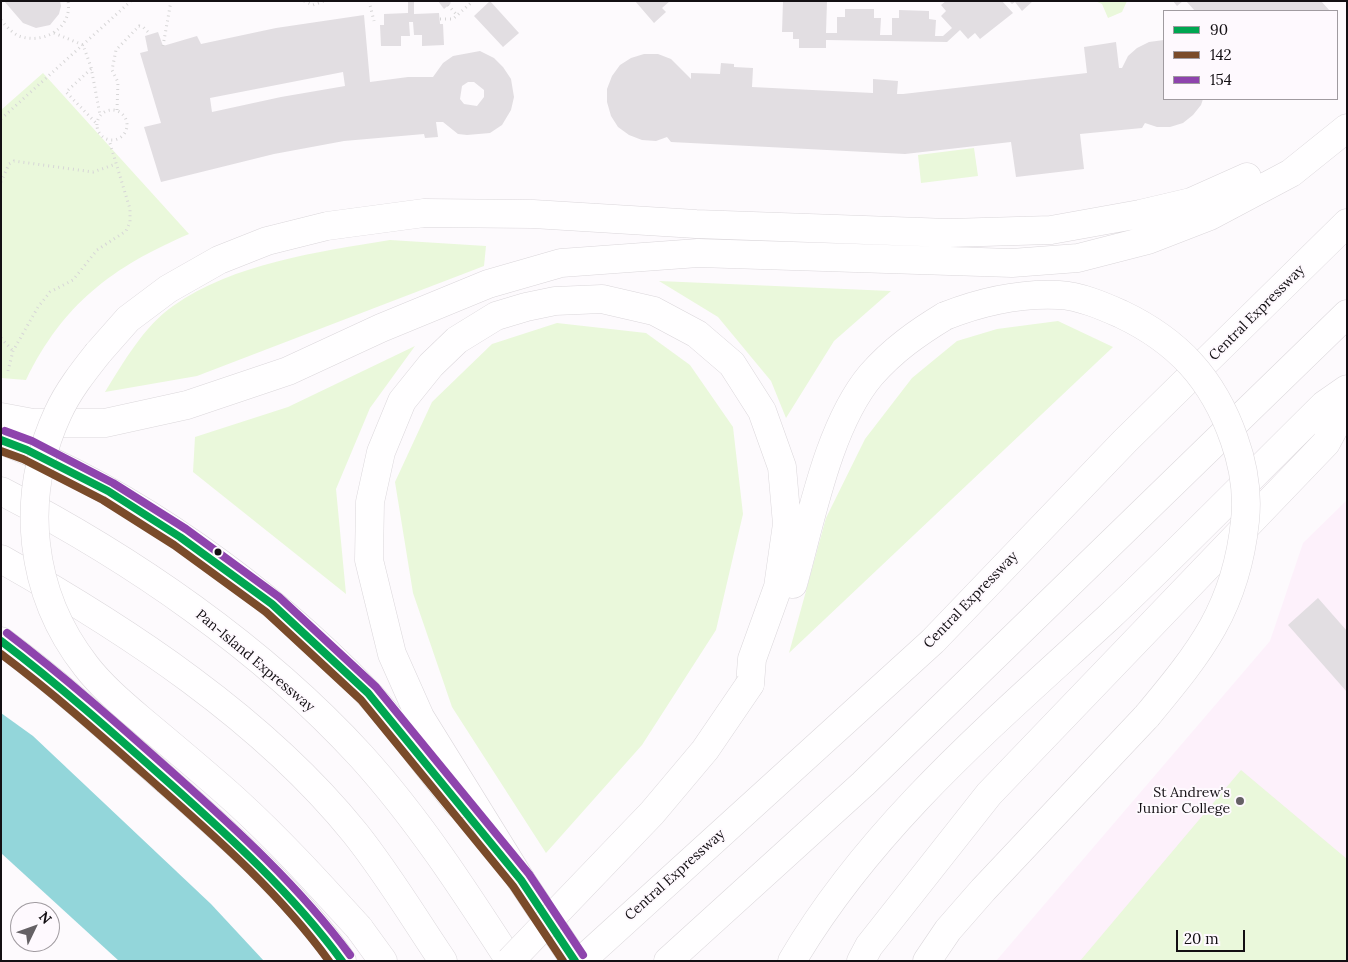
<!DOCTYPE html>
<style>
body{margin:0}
#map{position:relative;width:1348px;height:962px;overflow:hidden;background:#fdfafd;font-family:Lora,serif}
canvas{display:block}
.frame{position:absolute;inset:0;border:2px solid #130f13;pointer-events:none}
.legend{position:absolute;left:1163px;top:10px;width:175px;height:90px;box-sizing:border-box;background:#fef9fe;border:1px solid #a09ba0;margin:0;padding:6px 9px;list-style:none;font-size:15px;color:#130f13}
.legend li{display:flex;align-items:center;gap:10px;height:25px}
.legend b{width:25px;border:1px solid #a09ba0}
.north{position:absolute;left:10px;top:902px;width:50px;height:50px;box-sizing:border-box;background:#fef9fe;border:1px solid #a09ba0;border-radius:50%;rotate:48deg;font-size:14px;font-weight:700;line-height:20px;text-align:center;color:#130f13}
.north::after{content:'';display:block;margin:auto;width:18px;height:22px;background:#656165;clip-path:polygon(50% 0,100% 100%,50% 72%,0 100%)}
.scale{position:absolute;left:1176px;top:930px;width:69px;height:22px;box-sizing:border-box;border:2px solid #130f13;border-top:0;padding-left:6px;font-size:15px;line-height:18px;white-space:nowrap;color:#130f13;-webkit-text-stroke:4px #fef9fe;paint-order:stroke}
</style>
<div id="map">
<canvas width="1348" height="962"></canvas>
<div class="frame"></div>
<ul class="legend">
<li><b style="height:6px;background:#00a651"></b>90</li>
<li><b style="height:6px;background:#7a4b2a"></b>142</li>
<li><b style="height:6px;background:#8e44ad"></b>154</li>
</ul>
<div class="north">N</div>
<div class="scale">20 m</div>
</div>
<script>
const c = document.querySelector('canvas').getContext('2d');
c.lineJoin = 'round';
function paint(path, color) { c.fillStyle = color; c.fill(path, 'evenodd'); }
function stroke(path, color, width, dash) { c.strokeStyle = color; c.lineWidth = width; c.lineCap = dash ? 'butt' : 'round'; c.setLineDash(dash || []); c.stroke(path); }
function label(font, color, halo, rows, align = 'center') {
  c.font = font + ' Lora,serif'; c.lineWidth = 4; c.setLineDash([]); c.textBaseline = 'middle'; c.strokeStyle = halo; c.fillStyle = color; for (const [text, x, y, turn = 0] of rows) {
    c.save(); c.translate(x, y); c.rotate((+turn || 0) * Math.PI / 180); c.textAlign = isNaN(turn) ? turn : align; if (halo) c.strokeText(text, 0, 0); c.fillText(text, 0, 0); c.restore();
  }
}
paint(new Path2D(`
 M1347,500V961H996L1270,641L1303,543Z`), '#fdf1fb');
paint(new Path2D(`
 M1095,1H1127L1122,12L1108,18L1102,4Z
 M43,73L189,234C112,267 63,304 26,380L1,378V110Z
 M974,148L978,176L921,183L918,155Z
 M390,240L486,246L484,266L197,376L105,392C123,363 144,326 173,306C234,263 318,252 390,240Z
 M659,281L891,291L834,341L786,418L771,381L718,317Z
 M1058,321L1113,347L789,653L826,518L865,439L912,378L957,341L997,329Z
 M557,323L646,333L690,365L733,427L743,514L716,630L642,745L546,853L452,707L413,593L395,482L432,402L492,344Z
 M415,346L370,408L336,489L346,594L193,472L195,437L288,407Z
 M1241,770L1347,859V961H1080Z`), '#eaf8db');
paint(new Path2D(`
 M1,713L33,736L211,904L264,961H119L1,853Z`), '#93d6da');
paint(new Path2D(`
 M4,1H60L61,6L59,14L50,25L36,28L23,23Z
 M408,1H414V14L439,13L440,24H443L444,45L422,46V35H414L413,22H409L410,36H401V46H381L380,25H384V14L408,13Z
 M438,1H449L451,3L444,9Z
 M490,1L519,33L503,47L474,16Z
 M635,1H670L662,8L666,12L654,23Z
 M783,1H827L826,33H837V17H845V9H874V18H881L880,35H892V18H899V10L929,11V19L936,20L935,36H943L952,28L941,16L946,11L941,5L946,1H1002L1013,13L980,39L975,33L968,39L960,30L947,42L826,40V48H799V39H793V32H782Z
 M1009,1H1033L1022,11L1015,2L1012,4Z
 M1173,1H1183L1177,6Z
 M1186,1H1321L1330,11H1195Z
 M364,15L370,82L408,77H433L443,63L453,56L480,51L494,58L503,67L511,79L514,97L511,110L502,125L490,133L467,135L458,134L443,122H436L438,137L425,138L424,134L344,141L274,154L161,182L144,127L161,123L140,53L148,51L145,36L158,32L163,46L197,36L201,44L276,28ZM343,72L345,86L281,97L212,112L210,98ZM468,82H474L484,90V97L477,106L464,104L460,99L462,86Z
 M1164,40V99H1203L1201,105L1193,115L1183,123L1170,127H1157L1145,123L1142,128L1080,134L1084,169L1016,177L1011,142L905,154L671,142L667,137L656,141L642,140L629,135L618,127L611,116L607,102V89L612,76L620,65L631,58L644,54H658L671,59L691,79V73L720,74L721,63L734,64V67L753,68L752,87L873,93V79L898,81L897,94H903L1087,73L1084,47L1116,42L1119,68H1122L1128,56L1137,48L1149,42Z
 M1318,598L1347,631V692L1288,625Z`), '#e2dee2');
const primary = new Path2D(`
 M1,641C59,684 113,733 167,781C228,835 296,894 342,961
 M521,880L575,961`);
const highway = new Path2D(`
 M98,353L128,319L168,289L219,260L267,241L327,226L424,213L533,214L696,224L949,233L1051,230L1140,214L1191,202L1247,177
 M1,417L33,423H105L187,405L288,371L381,328L488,284L561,263L698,253L1012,263L1078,258L1148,240L1210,216L1291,173L1347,128
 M1,440C135,492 268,589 367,692C400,727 428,768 458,804
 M1,491C131,558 262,648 361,756C418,819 464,890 510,961
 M1,559C127,630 263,719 355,833C387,873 414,918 443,961
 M793,584C811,520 828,426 871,375C893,350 917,333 945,316
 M521,880L420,717L392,654L369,560L370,502L381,452L402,401L431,365L457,340L496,316L526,307L555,301L602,299L654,311L697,334L732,364L762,411L782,467L787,524L778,587L752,659L750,684
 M359,928L383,961
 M581,961L933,641L1125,441L1347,223
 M668,961L863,784L1347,314
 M792,961C872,825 994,723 1109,617C1182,548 1253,475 1324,405L1347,389
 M861,961L869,946L989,794L1326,443L1347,404
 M927,961L948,930L983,890L1147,716`);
stroke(primary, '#dbd7db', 29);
stroke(highway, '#dbd7db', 29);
stroke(new Path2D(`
 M304,1L313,5L324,1
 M369,1L374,21
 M448,5L457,15
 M440,19H453L473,1
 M1,20C6,26 12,33 19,36C43,45 73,28 68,1
 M54,33L83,45L91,67L100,115
 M163,46L171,1
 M91,69L66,92L97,124
 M97 125a15 15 0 1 1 30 0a15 15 0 1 1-30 0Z
 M117,110L118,82L112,70L116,50L139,26L143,27L150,34
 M1,119L131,1
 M1,182L9,164L14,161L93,172L116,164
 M1,338L13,351
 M8,371L13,351L38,307L50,292L73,280L97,250L126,231L130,222V209L109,140`), '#d7d6d7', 3, [1, 4]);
stroke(primary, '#fffeff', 28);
stroke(highway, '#fffeff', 28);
const highwayBridge = new Path2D(`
 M945,316C983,301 1019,293 1059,295C1080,296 1103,306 1121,314C1178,341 1213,379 1234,439C1243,464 1248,493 1245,521C1236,608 1201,651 1147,716
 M98,353C83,372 68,391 58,413C19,497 29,593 86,666C103,688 125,706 146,724C176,749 206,774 235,800C279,840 319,884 359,928
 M510,961L652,813L705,750L750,684`);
stroke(highwayBridge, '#dbd7db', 29, []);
stroke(highwayBridge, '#fffeff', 28);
stroke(new Path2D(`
 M1,440L27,450L108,491L180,537L272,604L368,693L521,880L575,961
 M1,641C59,685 113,733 167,781C230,837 292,893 342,961`), '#00a651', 8);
stroke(new Path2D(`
 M1,451L23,459L103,500L174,545L266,612L361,700L513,886L563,961
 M1,654C57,696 108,742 160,788C221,842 281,895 329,961`), '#7a4b2a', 8);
stroke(new Path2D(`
 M5,431L32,441L113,483L186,529L279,597L376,687L529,874L583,955
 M7,633C65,677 119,725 173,773C237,830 299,886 350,955`), '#8e44ad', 8);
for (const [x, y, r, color] of [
 [218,552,4.5,"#130f13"],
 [1240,801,5,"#656165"]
]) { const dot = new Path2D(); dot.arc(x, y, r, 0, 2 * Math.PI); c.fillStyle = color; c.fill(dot); stroke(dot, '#fef9fe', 2); }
label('14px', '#130f13', '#fef9fe', [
 ["Central Expressway",1257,313,-45],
 ["Central Expressway",971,600,-46],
 ["Pan-Island Expressway",255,661,40],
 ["Central Expressway",675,875,-42]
]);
label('14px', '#130f13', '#fef9fe', [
 ["St Andrew's",1230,793],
 ["Junior College",1230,809]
], 'right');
</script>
